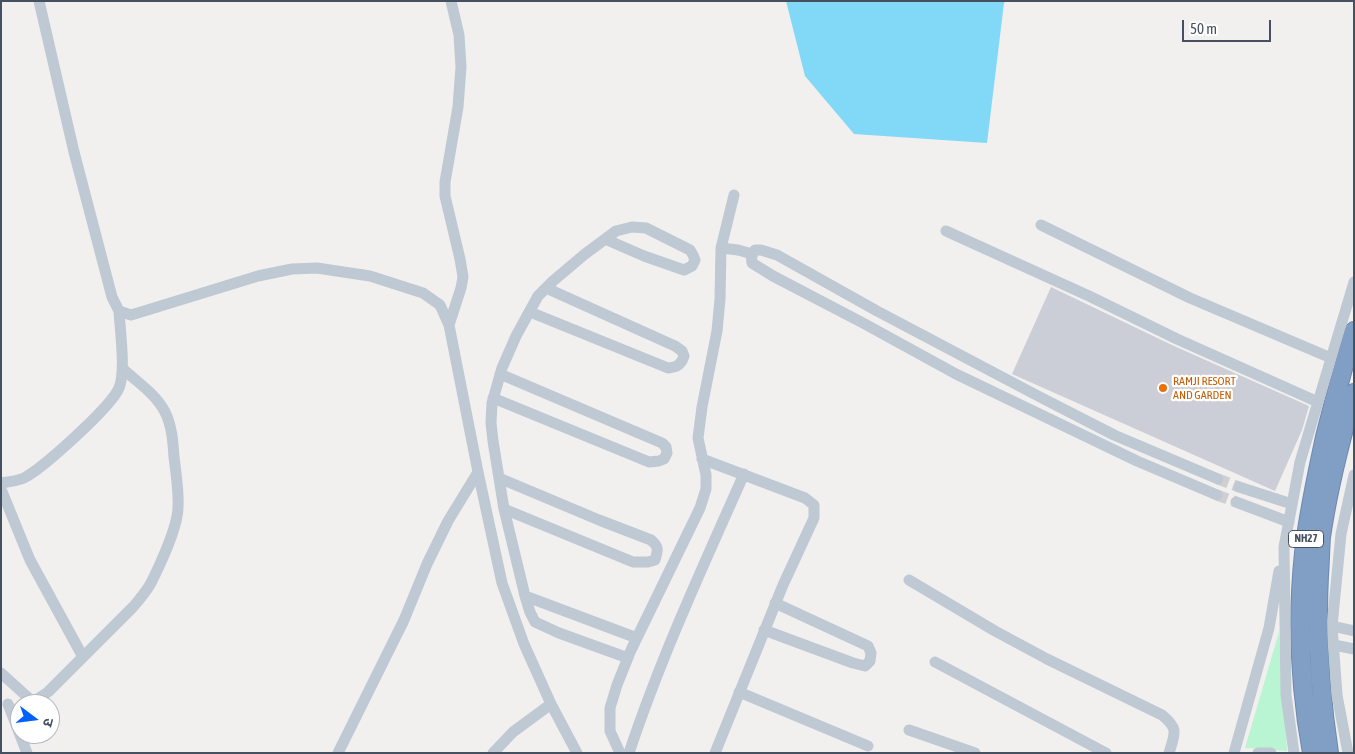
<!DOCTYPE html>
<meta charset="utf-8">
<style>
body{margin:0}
#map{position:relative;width:1355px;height:754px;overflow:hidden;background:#f2efef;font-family:"Asap Condensed","Noto Sans Devanagari",sans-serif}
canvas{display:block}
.frame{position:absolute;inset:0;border:2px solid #455160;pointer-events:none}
.north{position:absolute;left:10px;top:694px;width:50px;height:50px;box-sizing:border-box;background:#fff;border:1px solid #b5b9bf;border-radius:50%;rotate:105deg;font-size:14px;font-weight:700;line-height:20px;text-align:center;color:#455160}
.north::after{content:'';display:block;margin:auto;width:18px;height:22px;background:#0261f9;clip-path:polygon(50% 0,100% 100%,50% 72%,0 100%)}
.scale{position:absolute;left:1182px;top:20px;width:89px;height:22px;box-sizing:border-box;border:2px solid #455160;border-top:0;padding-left:6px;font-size:15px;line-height:18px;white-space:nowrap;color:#455160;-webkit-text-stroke:4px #fff;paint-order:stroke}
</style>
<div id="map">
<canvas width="1355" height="754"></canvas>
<div class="frame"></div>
<div class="north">उ</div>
<div class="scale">50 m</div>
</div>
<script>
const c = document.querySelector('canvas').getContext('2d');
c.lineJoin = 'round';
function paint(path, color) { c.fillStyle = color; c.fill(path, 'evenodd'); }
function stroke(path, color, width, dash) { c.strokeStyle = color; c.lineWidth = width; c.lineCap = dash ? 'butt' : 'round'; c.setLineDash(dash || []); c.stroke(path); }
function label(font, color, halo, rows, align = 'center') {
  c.font = font + ' "Asap Condensed",sans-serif'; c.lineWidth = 4.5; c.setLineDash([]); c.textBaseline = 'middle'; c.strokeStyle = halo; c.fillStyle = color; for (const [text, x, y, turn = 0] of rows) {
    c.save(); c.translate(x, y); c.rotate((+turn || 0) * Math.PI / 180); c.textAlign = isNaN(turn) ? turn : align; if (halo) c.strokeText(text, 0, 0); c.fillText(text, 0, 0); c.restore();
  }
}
paint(new Path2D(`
 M1279,632L1287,751L1245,748Z`), '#b9f5d3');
paint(new Path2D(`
 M786,1H1006L1004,3L987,143L854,134L805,76Z`), '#81d8f7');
paint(new Path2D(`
 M1051,287L1174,346L1309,406L1302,430L1275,491L1012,374Z`), '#cbced6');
stroke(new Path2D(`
 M1218,479L1239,487
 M1217,495L1236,502`), '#cfcfd2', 11, [11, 5.5]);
const highway = new Path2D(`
 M1312,753C1300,687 1297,619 1304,553C1308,514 1317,475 1325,437C1334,402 1343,366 1354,331
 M1329,753C1320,693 1316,636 1319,575C1320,563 1320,550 1321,537C1328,489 1340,441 1354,393`);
stroke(highway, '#6c89b0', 20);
stroke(new Path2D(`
 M39,1L74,152L112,297L119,311L131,315L141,312L258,276L292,269L317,268L370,276L423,293L440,305L449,325L478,472L502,583L524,644L551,704L577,753
 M1041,225L1190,298L1331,358
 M946,231L1089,296L1177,339L1318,402
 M605,239L644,256L684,270L692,266L695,260L693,255L690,250L646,228L632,227L616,231L585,254L553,281L538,296L516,336L502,368L492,403L491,423L493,441L504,509L525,596L530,612L535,622L559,633L628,658
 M721,248L738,250L752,254
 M530,312L668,368C677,367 681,365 684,356L682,351L675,346L546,288
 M449,325L461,288L463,277L460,259L445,196V182L458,107L461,67L459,35L451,1
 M493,398L649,462L659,461L664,459L667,453L666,447L662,443L500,374
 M702,459L805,498L814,505V518L783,585L715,753
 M499,478L599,520L651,540C659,547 658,550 655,560L648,562H633L504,509
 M1,483C9,482 17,481 24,478C43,468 111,407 119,388C126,371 120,331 119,311
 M1239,487L1292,504
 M1,489L30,560L83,657
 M1217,495L1137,461L956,374L863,323L773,276L752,263C751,258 751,254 755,250H761L777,255L877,311L1040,397L1114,435L1218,479
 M1236,502L1289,522
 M909,580L995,631L1047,659L1162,715C1179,729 1175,733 1169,753
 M525,596L637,638
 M1332,626L1354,631
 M764,630L853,663L865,666L870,661L871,653L868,646L775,603
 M1334,645L1354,649
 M935,662L1106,753
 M1,673L33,702
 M739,692L868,746
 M8,704L27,753
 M30,704L48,692L133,607C139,600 146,592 151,583C160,565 178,526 178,507C179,491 176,474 174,457C173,442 172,426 165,412C156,394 137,382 122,368
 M909,730L975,753
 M338,753L404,620L427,564L448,521L478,472
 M493,753L513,732L551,704
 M620,753L610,731V708L617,685L631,650L700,508L706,489V475L698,438L702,407L717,331L720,299L721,248L734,195
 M629,753C661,657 703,566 744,474
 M1234,753L1269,628L1279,571
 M1258,753H1271
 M1294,753L1286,695L1284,547L1300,462L1354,282
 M1348,753L1337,695L1332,626L1341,534L1354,475`), '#bec9d3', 11);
stroke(highway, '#819ec4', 18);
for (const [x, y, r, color] of [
 [1163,388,5,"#e8710a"]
]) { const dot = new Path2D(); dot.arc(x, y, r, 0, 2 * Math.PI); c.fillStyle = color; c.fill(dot); stroke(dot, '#fff', 2); }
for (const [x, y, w] of [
 [1306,539,35]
]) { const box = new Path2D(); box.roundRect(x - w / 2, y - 8.5, w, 17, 4); c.fillStyle = '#fff'; c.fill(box); stroke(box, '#455160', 1); }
label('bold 11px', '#455160', null, [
 ["NH27",1306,539]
]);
label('12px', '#c56008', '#fff', [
 ["RAMJI RESORT",1173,381],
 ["AND GARDEN",1173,395]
], 'left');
</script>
